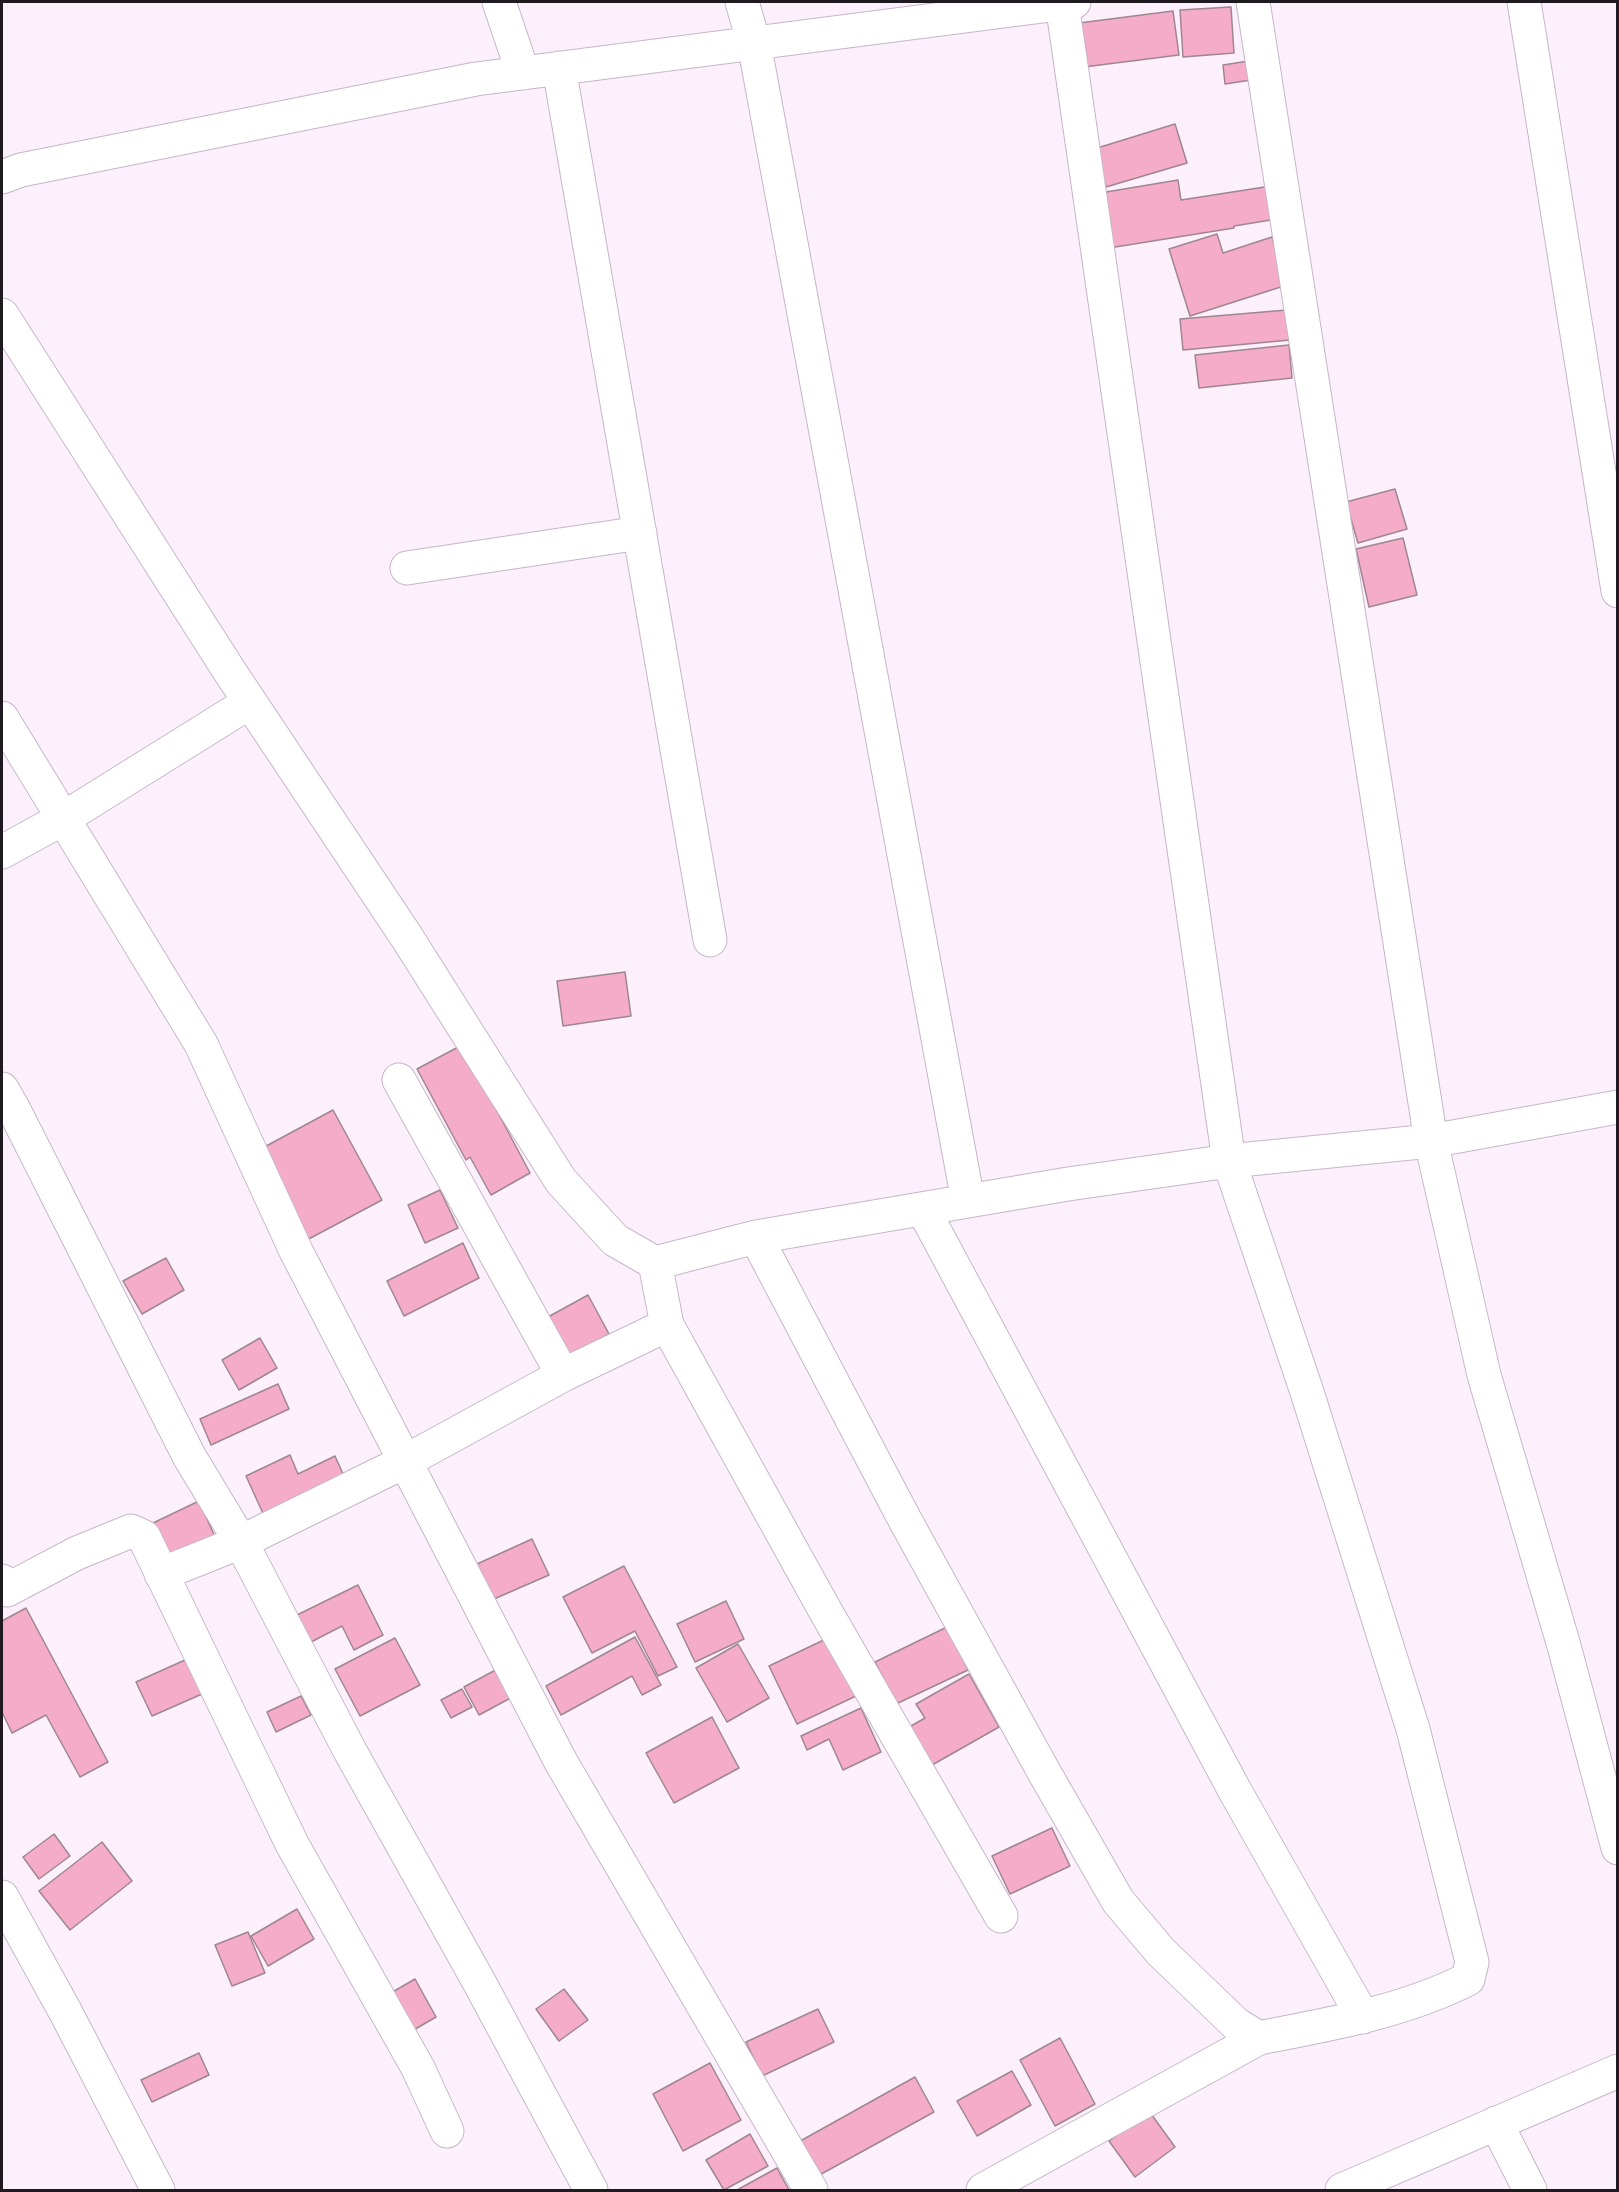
<!DOCTYPE html>
<style>
body{margin:0}
#map{position:relative;width:1619px;height:2192px;overflow:hidden;background:#fbf0fc;font-family:"Work Sans",sans-serif}
canvas{display:block}
.frame{position:absolute;inset:0;border:3px solid #1f1920;pointer-events:none}
</style>
<div id="map">
<canvas width="1619" height="2192"></canvas>
<div class="frame"></div>
</div>
<script>
const c = document.querySelector('canvas').getContext('2d');
c.lineJoin = 'round';
function paint(path, color) { c.fillStyle = color; c.fill(path, 'evenodd'); }
function stroke(path, color, width, dash) { c.strokeStyle = color; c.lineWidth = width; c.lineCap = dash ? 'butt' : 'round'; c.setLineDash(dash || []); c.stroke(path); }
const building = new Path2D(`
 M1231,7L1234,53L1183,57L1180,10Z
 M1173,11L1179,55L1084,67L1079,23Z
 M1255,60L1258,79L1225,84L1223,65Z
 M1175,124L1187,163L1106,187L1094,149Z
 M1178,180L1181,200L1271,186L1277,219L1234,226V228L1109,248L1100,193Z
 M1217,234L1223,253L1272,237L1287,285L1190,316L1169,249Z
 M1287,310L1290,340L1183,350L1180,319Z
 M1289,345L1292,378L1199,388L1195,355Z
 M1395,489L1407,529L1358,543L1346,502Z
 M1403,538L1417,595L1369,607L1356,549Z
 M625,972L631,1016L563,1026L557,981Z
 M462,1045L530,1173L491,1195L470,1157L466,1160L417,1069Z
 M333,1110L382,1200L305,1241L257,1151Z
 M440,1190L458,1228L425,1243L408,1205Z
 M463,1243L479,1278L404,1316L387,1281Z
 M166,1258L184,1290L142,1314L123,1281Z
 M588,1295L609,1334L569,1356L548,1317Z
 M260,1338L277,1368L239,1390L222,1360Z
 M278,1384L289,1409L211,1445L200,1419Z
 M290,1455L298,1474L335,1456L347,1483L266,1520L246,1476Z
 M199,1501L215,1537L168,1559L151,1524Z
 M532,1539L549,1575L494,1599L477,1564Z
 M624,1566L677,1667L658,1676L635,1631L592,1653L563,1597Z
 M358,1585L383,1635L354,1650L342,1626L311,1642L297,1615Z
 M726,1601L744,1639L695,1662L677,1624Z
 M26,1608L108,1762L80,1777L46,1715L12,1733L2,1712V1621Z
 M947,1627L968,1670L896,1704L875,1662Z
 M635,1637L661,1685L642,1695L632,1676L561,1715L546,1686Z
 M395,1638L420,1685L360,1716L335,1669Z
 M828,1638L856,1696L797,1724L769,1666Z
 M738,1644L769,1698L727,1722L696,1668Z
 M185,1660L202,1694L152,1716L136,1682Z
 M503,1666L518,1694L479,1715L464,1687Z
 M969,1674L999,1727L918,1773L897,1734L925,1718L916,1704Z
 M462,1689L472,1707L451,1718L441,1700Z
 M301,1696L311,1715L276,1732L267,1712Z
 M861,1708L881,1752L843,1770L829,1739L807,1750L801,1736Z
 M712,1717L739,1768L674,1803L646,1753Z
 M1052,1828L1070,1866L1010,1894L992,1856Z
 M54,1834L70,1856L39,1879L23,1857Z
 M102,1842L132,1881L70,1930L39,1891Z
 M297,1909L314,1939L268,1966L251,1936Z
 M248,1932L265,1973L232,1986L215,1945Z
 M415,1979L436,2017L405,2035L384,1997Z
 M564,1989L588,2020L559,2041L536,2009Z
 M818,2009L834,2042L762,2076L746,2042Z
 M1060,2038L1095,2104L1055,2126L1020,2060Z
 M199,2053L209,2075L152,2102L141,2080Z
 M710,2063L741,2120L683,2151L653,2094Z
 M1012,2071L1031,2105L977,2136L957,2101Z
 M915,2077L934,2112L814,2178L795,2144Z
 M1149,2111L1175,2147L1135,2177L1109,2141Z
 M750,2134L768,2166L724,2190L706,2160Z
 M777,2168L789,2190H737Z`);
paint(building, '#f5acc8');
stroke(building, '#9f868f', 1.5);
const street = new Path2D(`
 M499,2L523,73
 M742,2L754,43L968,1201
 M1253,2L1431,1141L1484,1375L1564,1646L1618,1848
 M1524,2L1618,591
 M559,68L710,940
 M2,177L21,170L476,79L1074,2
 M2,315L232,675L406,936L561,1181L615,1240L655,1263L756,1237L1068,1184L1229,1161L1431,1141L1618,1107
 M407,568L640,533
 M2,718L201,1044L296,1251L561,1762L811,2190
 M2,852L64,818L250,702
 M399,1080L563,1375
 M2,1089L13,1108L189,1456L241,1542L350,1751L478,1980L591,2190
 M923,1209L1235,1791L1363,2017
 M756,1237L905,1520L1044,1772L1118,1901L1161,1952L1236,2024L1259,2038C1330,2024 1403,2012 1468,1979L1472,1962L1413,1729L1307,1392L1229,1161L1062,3
 M655,1263L667,1325L826,1612L1001,1916
 M161,1574L241,1542L406,1461L563,1375L667,1325
 M2,1581L7,1590L77,1553L131,1531L144,1537L292,1844L418,2068L447,2131
 M2,1897L65,2011L158,2190
 M1496,2123L1530,2190
 M983,2190L1259,2038
 M1342,2190L1618,2071`);
stroke(street, '#c7b6ca', 35);
stroke(street, '#fff', 33);
</script>
